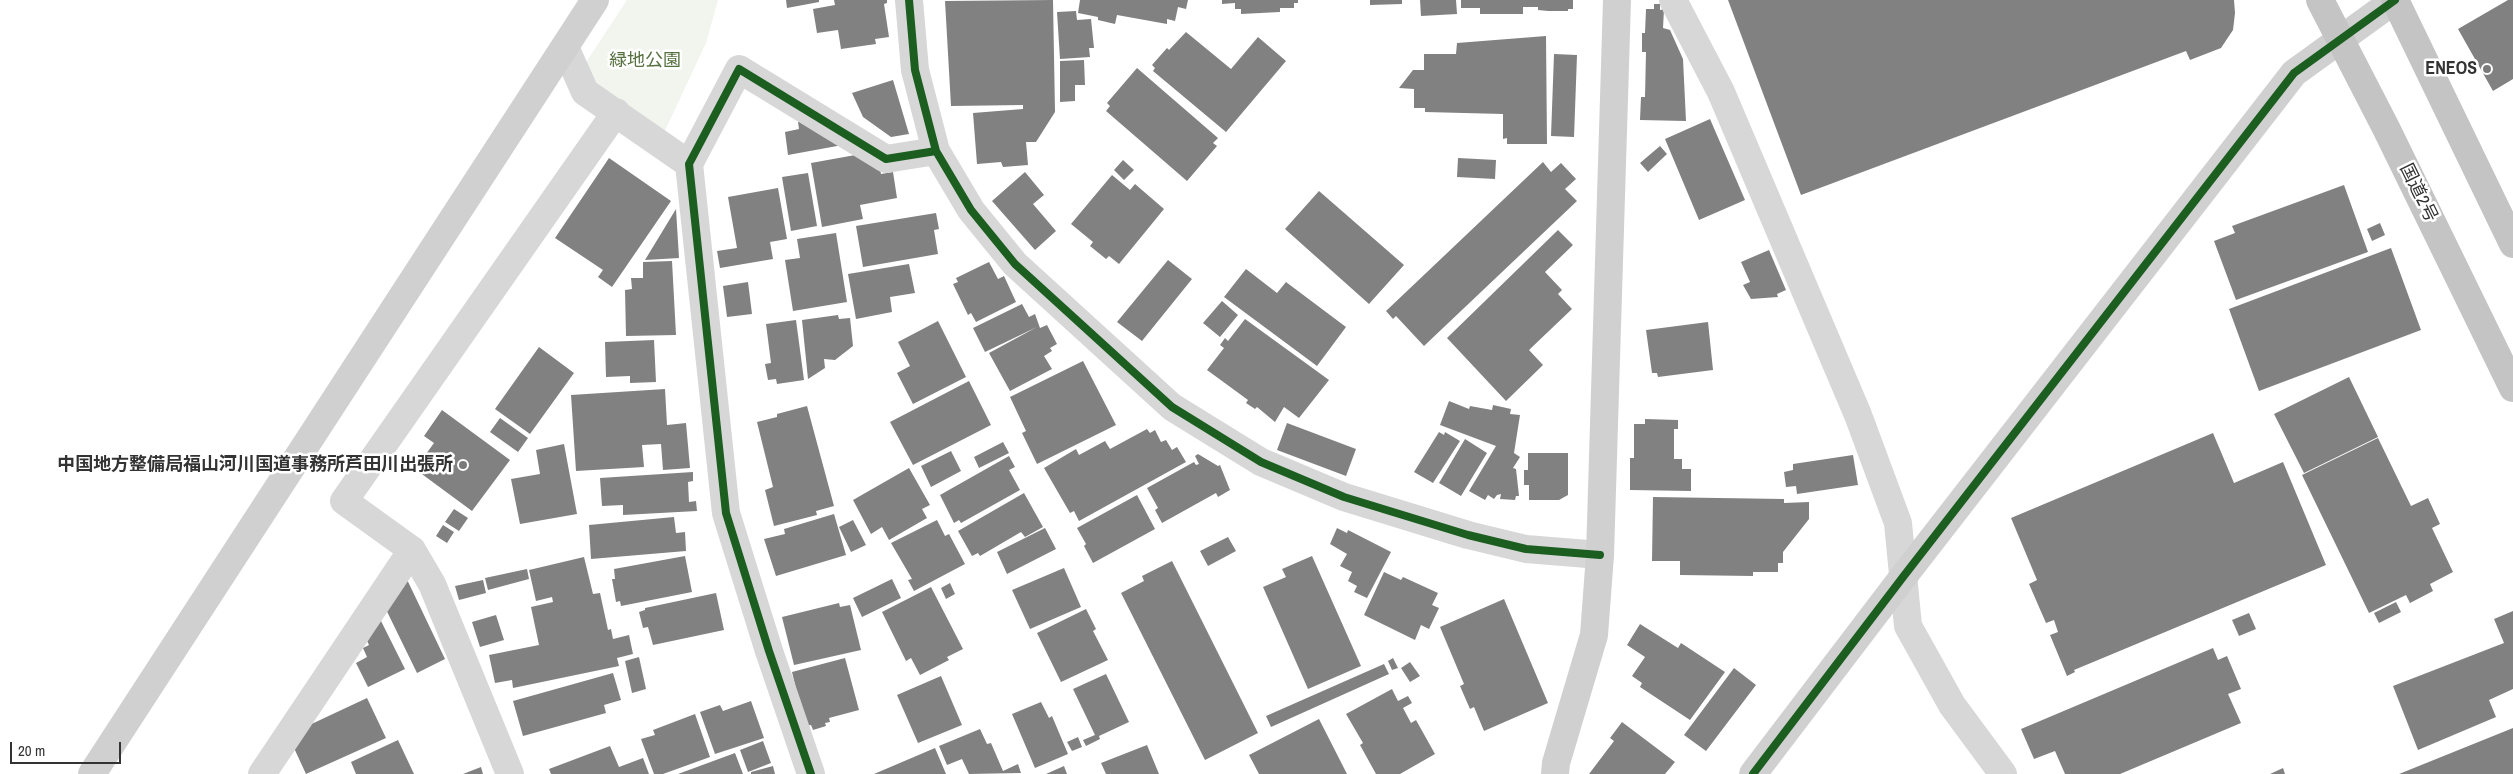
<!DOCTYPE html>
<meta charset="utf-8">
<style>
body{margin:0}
#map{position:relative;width:2513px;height:774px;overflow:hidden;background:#fff;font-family:"Archivo Narrow",sans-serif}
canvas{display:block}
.scale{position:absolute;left:10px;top:742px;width:111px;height:22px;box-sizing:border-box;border:2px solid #333;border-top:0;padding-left:6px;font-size:15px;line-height:18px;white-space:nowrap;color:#333;-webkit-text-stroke:4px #fff;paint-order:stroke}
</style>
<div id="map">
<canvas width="2513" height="774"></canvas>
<div class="scale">20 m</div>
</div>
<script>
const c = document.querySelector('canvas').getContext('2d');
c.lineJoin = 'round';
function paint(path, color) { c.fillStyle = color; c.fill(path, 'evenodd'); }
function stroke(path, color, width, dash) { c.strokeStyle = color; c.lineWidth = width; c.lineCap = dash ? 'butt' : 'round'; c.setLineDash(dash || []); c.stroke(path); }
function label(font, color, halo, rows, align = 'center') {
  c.font = font + ' "Archivo Narrow","Noto Sans JP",sans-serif'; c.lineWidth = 5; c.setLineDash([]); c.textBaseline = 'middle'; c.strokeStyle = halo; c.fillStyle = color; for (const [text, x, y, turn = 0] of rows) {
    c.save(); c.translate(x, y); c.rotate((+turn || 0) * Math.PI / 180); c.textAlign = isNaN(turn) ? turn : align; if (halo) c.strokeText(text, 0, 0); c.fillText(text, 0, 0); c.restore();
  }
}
paint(new Path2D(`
 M627,0H718L706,43L662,137L579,73Z`), '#f1f5ed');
paint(new Path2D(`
 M786,0H819V2L787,8Z
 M834,0H887V3L884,4L889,37L875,39L876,44L841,49L838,30L817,33L813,9L835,5Z
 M1053,0L1055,112L1036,142H1026L1028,165L1003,167L1001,162L977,164L973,113L1023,109V105L951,106L945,1Z
 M1080,0H1188L1186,9L1178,7L1175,21L1167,19V24L1117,15L1115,24L1098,20V17L1078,13Z
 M1222,0H1298V3H1294V8H1280V12L1241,14V9H1235V3L1222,4Z
 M1370,0H1402V4L1370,5Z
 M1420,0H1456L1457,14L1421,16Z
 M1461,0H1573V9H1568V11H1548L1538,10V7H1523V14H1480V8H1461Z
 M1728,0H2234L2235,13L2233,30L2221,48L2190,60L2186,51L1801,195Z
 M2508,0H2513V79L2493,91L2458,29Z
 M1654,4H1660V10L1664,9L1663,28L1670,30L1683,59L1686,121L1640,120L1641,97H1645L1646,52H1642V33H1645L1646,9H1654Z
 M1076,11L1077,20L1091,19L1094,48H1089L1090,57L1060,59L1057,12Z
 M1186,32L1231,69L1258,37L1286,61L1226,132L1153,71L1155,68L1152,65L1167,48L1169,50Z
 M1546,36L1547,144H1507V138L1503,139V114L1425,112V108H1414V89L1399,88L1413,70H1424V54H1456L1457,43Z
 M1554,54L1577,55L1574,137L1551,136Z
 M1084,60L1085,85H1075V101L1060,102V61Z
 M1137,68L1218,138L1213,143L1217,146L1187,181L1106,111L1110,106L1107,103Z
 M893,80L909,134L891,137L863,117L852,93Z
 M1710,119L1745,200L1699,220L1665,139Z
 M818,120L848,144L788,155L785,132L799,129L798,122Z
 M1660,146L1667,154L1648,172L1640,163Z
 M872,152L878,160L881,174L893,172L897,198L860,205L863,219L822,227L811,163Z
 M609,158L671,201L612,287L598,277L603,270L555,238Z
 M1458,158L1496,160L1495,179L1457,177Z
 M1123,160L1134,170L1124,180L1114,170Z
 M1543,162L1551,172L1561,163L1576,179L1565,189L1577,201L1424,346L1396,316L1393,319L1386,311Z
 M1025,172L1044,195L1033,204L1056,231L1035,250L992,201Z
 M808,173L817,226L791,231L782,177Z
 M1112,175L1130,190L1135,184L1164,209L1119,264L1109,256L1106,259L1090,246L1093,242L1071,224Z
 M2344,185L2368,252L2236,300L2214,241L2235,233L2232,226Z
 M778,188L787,239L770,242L773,259L720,268L717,251L737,248L728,197Z
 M1319,191L1404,265L1369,304L1285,229Z
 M676,209L679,258L645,260Z
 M936,213L939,229L934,230L938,254L863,267L856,226Z
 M2380,223L2385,235L2372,241L2367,229Z
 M1558,230L1573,245L1545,272L1562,290L1558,294L1572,309L1529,350L1543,365L1506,401L1447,338Z
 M836,233L847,302L793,311L785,260L800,258L797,239Z
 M2391,248L2421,330L2259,391L2229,309Z
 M1769,250L1786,290L1777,294L1778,297L1751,299L1743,285L1750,282L1741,262Z
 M1168,260L1192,279L1142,341L1117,322Z
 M672,261L676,335L626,336L625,290L632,289L631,278H643V262Z
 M989,262L998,279L1004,276L1016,302L976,322L971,313L968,315L953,284L958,282L956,278Z
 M909,264L915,293L890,297L892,312L856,319L848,274Z
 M1246,269L1277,293L1286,282L1346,327L1317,366L1224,297Z
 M748,282L752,314L727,317L723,286Z
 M1222,301L1238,315L1220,337L1203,323Z
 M1022,304L1029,317L1035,314L1040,328L1047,325L1057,344L1050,348L1052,351L1044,356L1052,369L1010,391L989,353L1037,327L985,352L973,328Z
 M838,315L839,319L850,318L853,346L835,360L824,359L825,368L808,379L802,320Z
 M1245,319L1329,380L1299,418L1284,407L1275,422L1257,407L1255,409L1246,403L1248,400L1207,370L1224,348L1220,345L1225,338L1228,341Z
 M796,320L804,380L777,384L776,379L768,380L765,364L771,363L766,324Z
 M938,321L966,377L913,404L897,373L910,366L898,342Z
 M1708,322L1713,370L1658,377L1657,373H1652L1646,330Z
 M654,340L656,382L630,383V376L606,377L605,342Z
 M539,347L574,373L530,434L495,409Z
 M1083,361L1116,425L1037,464L1022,433L1026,431L1010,397Z
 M2349,377L2378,437L2304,473L2274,414Z
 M969,381L991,425L913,465L890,422Z
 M665,389L667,425L686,423L690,468L663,470L661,444L642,445L644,467L576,471L571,395Z
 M1449,401L1469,409L1470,406L1492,410L1493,405L1511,409L1510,414L1520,415L1514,453L1520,457L1513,468L1516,469L1519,496H1516L1515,500L1500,499L1501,494L1497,495L1494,499L1488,495L1485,500L1469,491L1496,446L1440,425Z
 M807,406L834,506L816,511L817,515L774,526L765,490L773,487L757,422L777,417V414Z
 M442,410L510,460L472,511L415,469L434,443L424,436Z
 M500,418L528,438L518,452L490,432Z
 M1645,419L1678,420V429H1674V459H1682V469H1691V491L1630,490V458H1634V424H1645Z
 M1287,423L1356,449L1346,476L1277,450Z
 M1147,429L1150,433L1155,430L1161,442L1166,440L1172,450L1177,447L1186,462L1079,521L1074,511L1070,513L1044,468L1076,449L1079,455L1105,441L1110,449Z
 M1439,432L1444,435L1445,432L1460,441L1433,483L1414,472Z
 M2213,433L2234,483L2283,462L2326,565L2074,670L2075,672L2067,676L2050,635L2058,632L2054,620L2046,623L2029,584L2037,580L2011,518Z
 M2378,438L2411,506L2428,498L2440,524L2432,528L2453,572L2430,584L2433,591L2410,603L2406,595L2369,613L2302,475Z
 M1465,439L1487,453L1461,496L1439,483Z
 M1003,442L1009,453L979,468L974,457Z
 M564,444L577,514L520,524L511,479L540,474L536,450Z
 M951,451L961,471L931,487L921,466Z
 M1528,453H1568V495L1559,500H1529V485H1524V470H1528Z
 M1198,454L1218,466L1220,465L1230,490L1218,497L1216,493L1162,523L1155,510L1158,508L1147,488L1194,462L1196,465L1199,464L1195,456Z
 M1853,455L1858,485L1797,494L1796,486L1786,487L1784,472L1793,470V464Z
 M1009,456L1015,467L1009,470L1020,490L961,523L959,520L954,523L940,495Z
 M909,468L930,505L922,509L927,518L889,540L882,527L871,534L853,500Z
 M693,472V481L688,482L689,502L696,501L697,511L623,515V505L602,506L600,478Z
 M1024,493L1043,527L1025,537L1021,532L980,556L978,553L972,556L958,531Z
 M1137,495L1155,529L1093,563L1084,546L1086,544L1077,528Z
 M1653,497L1784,499V503L1809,502V519L1783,552V563H1778V572H1753V576L1680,575V561H1652Z
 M454,509L468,518L459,531L445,522Z
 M834,514L846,555L776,576L764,539L785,534L784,529Z
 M674,517L676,533L685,532L686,551L591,559L589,525Z
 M853,520L866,545L851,552L839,527Z
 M937,520L945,536L949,534L965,564L914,591L908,580L912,579L891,543Z
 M443,525L454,532L447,543L436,536Z
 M1045,528L1056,549L1007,574L997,552Z
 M1337,528L1347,533L1348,530L1391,552L1367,598L1354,592L1357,586L1348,581L1352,572L1340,566L1347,554L1330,544Z
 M1228,537L1236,551L1208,566L1200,551Z
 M685,556L692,592L621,606L620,601L616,602L612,579H615L614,569Z
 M1312,556L1361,666L1308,689L1263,587L1286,577L1282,569Z
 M584,557L593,594L600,593L608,630L611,629L613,639L629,635L633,654L617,658L619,666L513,688L512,680L495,683L489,655L539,645L531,607L553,602L552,597L536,601L529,570Z
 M1172,561L1258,733L1205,760L1121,593L1144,581L1142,576Z
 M401,567L445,659L417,673L377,591Z
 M1064,568L1081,607L1030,629L1012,590Z
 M527,569L529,579L488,590L485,578Z
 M1384,572L1401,580L1403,577L1438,593L1432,605L1439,608L1429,629L1421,625L1415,640L1364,615Z
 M892,579L901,598L862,617L853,598Z
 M483,580L486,593L459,600L455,586Z
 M950,583L955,594L946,599L941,588Z
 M931,587L963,649L947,657L949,660L920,675L911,658L906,661L882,612Z
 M716,593L724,630L653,645L648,627L643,628L639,612L645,610V608Z
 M1504,599L1548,703L1484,731L1474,707L1470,709L1460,686L1464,684L1440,627Z
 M2396,602L2401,612L2379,623L2374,613Z
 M839,603L840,607L850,605L861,650L794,665L782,617Z
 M1086,609L1096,629L1093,631L1108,660L1061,682L1037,633Z
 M376,611L405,669L368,687L356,663L367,657L363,648L369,645L357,620Z
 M2513,611V689L2489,700L2496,717L2418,750L2393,686L2504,643L2494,619Z
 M2249,613L2256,629L2239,636L2232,620Z
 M496,615L504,640L480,647L472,622Z
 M1640,624L1678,648L1681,643L1725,672L1690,720L1640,687L1642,683L1632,676L1645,657L1627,645Z
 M2213,648L2218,660L2227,656L2241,689L2228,694L2241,723L2120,774H2065L2055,751L2034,759L2021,729Z
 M639,657L646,689L632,693L625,661Z
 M845,658L859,710L829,718L830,722L825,723L826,726L813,730L811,725L805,726L792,672Z
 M1393,658L1398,668L1392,670L1388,661Z
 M1410,662L1420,676L1410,682L1401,668Z
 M1384,664L1389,674L1271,727L1266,716Z
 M1734,668L1756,685L1706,751L1684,735Z
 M613,673L621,700L604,705L606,713L523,736L513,701Z
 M1106,674L1129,722L1099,736L1100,739L1086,746L1083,740L1095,735L1073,689Z
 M941,676L962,725L918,743L897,695Z
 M1392,689L1398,701L1408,696L1412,703L1403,708L1411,723L1416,720L1435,754L1400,774H1376L1360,745L1363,743L1346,714Z
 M367,698L386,738L306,774L288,735Z
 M751,701L764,738L715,754L700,712L720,705L723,711Z
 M1041,702L1049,718L1052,716L1068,754L1035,768L1012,714Z
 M695,714L710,757L663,774H654L641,739L655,735L653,730Z
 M1319,719L1347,774H1259L1249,755Z
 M1622,722L1675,762L1665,774H1589L1614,741L1610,738Z
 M2513,728V774H2399Z
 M980,729L987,744L991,743L1003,771L1018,764L1021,773L969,774L962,759L947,765L939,746Z
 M1078,737L1082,747L1072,751L1067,742Z
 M398,740L414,774H356L351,762Z
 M763,741L771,763L748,772L740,750Z
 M1147,745L1159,774H1106L1101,763Z
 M610,746L619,767L643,758L649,774H551L549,769Z
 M935,748L946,774H874Z
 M735,753L743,774H678Z
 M773,766L775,774H751V772Z
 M1064,766L1067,774H1046Z
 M481,767L483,774H463Z
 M2283,768L2285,774H2270Z`), '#818181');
stroke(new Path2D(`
 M909,0L915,70L936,151L971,210L1015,264L1172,407L1261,462L1344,497L1468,535L1526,549L1600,555
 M1673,0L1721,92L1858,415L1898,523L1908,626L1952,705L2003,774
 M565,47L585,92L689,164
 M262,774L412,550
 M510,774L432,584L412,550L344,501L616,112
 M811,774L769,651L726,513L689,164L739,69L886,159L936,151`), '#d7d7d7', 28);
stroke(new Path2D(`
 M92,774L595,0
 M1555,774L1556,763L1594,635L1600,555L1617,0
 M1753,774L1903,577L2294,73L2395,0`), '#d0d0d0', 28);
stroke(new Path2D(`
 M2320,0L2386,128L2513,388
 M2395,0L2513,244`), '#c4c4c4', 28);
stroke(new Path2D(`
 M909,0L915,70L936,151L971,210L1015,264L1172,407L1261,462L1344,497L1468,535L1526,549L1600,555
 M811,774L769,651L726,513L689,164L739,69L886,159L936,151
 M1753,774L1903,577L2294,73L2395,0`), '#1b5e20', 8);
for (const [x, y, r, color] of [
 [2487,69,5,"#7a7a7a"],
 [463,465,5,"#7a7a7a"]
]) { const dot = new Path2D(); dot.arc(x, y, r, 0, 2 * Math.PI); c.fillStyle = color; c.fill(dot); stroke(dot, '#fff', 2); }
label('18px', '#56703f', '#fff', [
 ["緑地公園",645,61]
]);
label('bold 18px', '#333', '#fff', [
 ["ENEOS",2477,69],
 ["中国地方整備局福山河川国道事務所芦田川出張所",453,465]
], 'right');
label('18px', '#333', '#fff', [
 ["国道2号",2418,193,64]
]);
</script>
